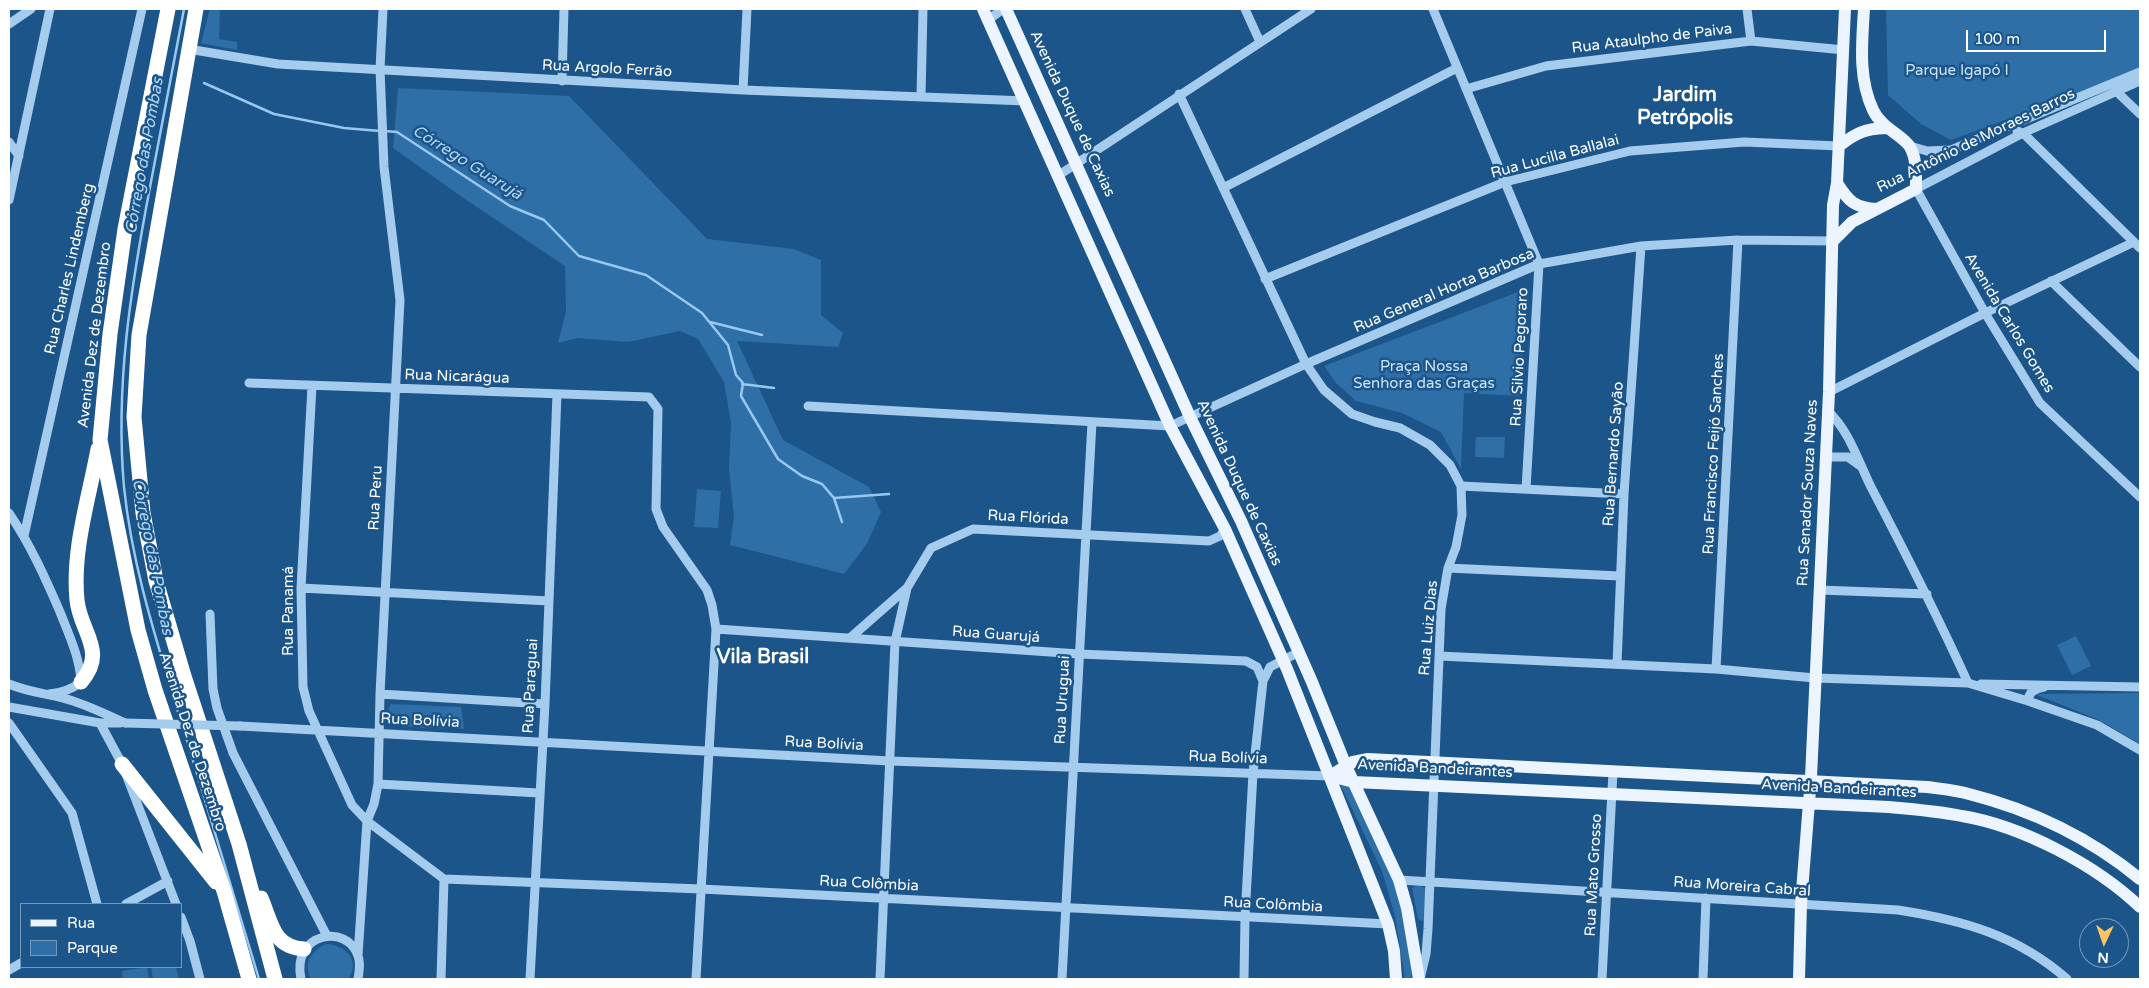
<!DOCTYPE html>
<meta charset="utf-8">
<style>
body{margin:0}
#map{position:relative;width:2149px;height:988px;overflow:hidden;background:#1b558a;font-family:"Varela Round",sans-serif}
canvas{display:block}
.frame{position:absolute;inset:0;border:10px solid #fff;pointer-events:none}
.legend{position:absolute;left:20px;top:903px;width:162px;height:65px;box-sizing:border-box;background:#1b558a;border:1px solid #7699b9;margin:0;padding:6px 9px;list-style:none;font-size:15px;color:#fff}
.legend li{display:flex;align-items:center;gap:10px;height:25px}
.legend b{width:25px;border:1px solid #7699b9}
.north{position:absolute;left:2079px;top:918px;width:50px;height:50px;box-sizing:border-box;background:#1b558a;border:1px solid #7699b9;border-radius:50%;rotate:183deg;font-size:14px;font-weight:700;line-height:20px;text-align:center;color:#fff}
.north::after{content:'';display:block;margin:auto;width:18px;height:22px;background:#fec461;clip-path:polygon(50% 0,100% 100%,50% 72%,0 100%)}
.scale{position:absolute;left:1966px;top:30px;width:140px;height:22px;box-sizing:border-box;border:2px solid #fff;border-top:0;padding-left:6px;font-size:15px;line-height:18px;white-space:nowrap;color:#fff;-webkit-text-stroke:4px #1b558a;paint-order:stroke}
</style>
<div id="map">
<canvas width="2149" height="988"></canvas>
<div class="frame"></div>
<ul class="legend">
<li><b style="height:6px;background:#ebf4ff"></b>Rua</li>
<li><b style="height:14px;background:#2e6fa8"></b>Parque</li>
</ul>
<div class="north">N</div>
<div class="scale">100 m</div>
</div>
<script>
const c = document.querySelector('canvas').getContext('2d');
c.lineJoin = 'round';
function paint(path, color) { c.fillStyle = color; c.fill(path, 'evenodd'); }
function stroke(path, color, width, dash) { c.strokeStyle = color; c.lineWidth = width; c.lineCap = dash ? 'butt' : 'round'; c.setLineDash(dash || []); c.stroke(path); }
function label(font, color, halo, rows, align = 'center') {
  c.font = font + ' "Varela Round",sans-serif'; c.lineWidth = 5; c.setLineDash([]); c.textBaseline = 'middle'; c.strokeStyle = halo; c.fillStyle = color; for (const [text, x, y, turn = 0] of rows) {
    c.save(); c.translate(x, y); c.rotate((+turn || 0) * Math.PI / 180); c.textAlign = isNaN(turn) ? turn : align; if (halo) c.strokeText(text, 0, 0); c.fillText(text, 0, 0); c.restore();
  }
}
paint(new Path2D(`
 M210,9H220L219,39L237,42V50L201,43Z
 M1886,9H2140V71L1951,140L1921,124L1888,95Z
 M398,88L569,96L707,239L794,249L821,260V315L843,333L838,347L737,341L783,440L869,487L881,512L867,544L844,574L730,545L734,516L729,469L731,423L724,382L698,339L680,331L628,342L577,338L558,343L566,311L565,266L462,197L393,148Z
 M1526,289L1520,396L1464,393L1461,469L1441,432L1402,413L1356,401L1336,383L1324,366Z
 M1476,437H1505L1504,458L1475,457Z
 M697,489L721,491L718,528L694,527Z
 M2076,636L2091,666L2072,675L2057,645Z
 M2140,693V744L2099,720L2035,694Z
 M391,704L461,707L464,729C447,728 415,729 401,725C391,722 385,712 391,704Z
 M1339,782L1352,784L1399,891L1406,927L1412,979H1405L1395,916L1382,871Z
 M1418,885L1425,888L1426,918L1423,921L1418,919L1412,888Z
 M326,944C345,945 362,960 348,979H311C303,963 311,951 326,944Z
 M147,967L149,979H123L122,971Z
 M151,967H176L179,979H153Z`), '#2e6fa8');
stroke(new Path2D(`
 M204,83L274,114L344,128L380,131
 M385,131L397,132L510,206L544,220L579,256L646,275L702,313L728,345L736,375L743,383L741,396L778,459L802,476L822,484L834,498L842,522
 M710,322L762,335
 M742,384L774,388
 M834,498L889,494
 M181,722C158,645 132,567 124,487C115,385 131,287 150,187C161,128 173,68 184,9
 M183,727L259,979`), '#98c8ef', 2.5);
stroke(new Path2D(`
 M1245,9L1260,42
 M1433,9L1539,264L1526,489
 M1747,9L1751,41
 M988,20L1003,9
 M9,24L31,9
 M188,49L278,64L743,90L1026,101
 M562,81L564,9
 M2140,81L2023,133L1916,189L1985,313L2040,403L2140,497
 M2117,87L2116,91L2140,114
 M1466,89L1546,66L1751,41L1844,50
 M743,90L747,9
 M1179,94L1306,364L1324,390L1352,414L1375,422L1400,428L1430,445L1450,465L1461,486L1462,515L1456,547L1448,568L1441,609L1428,929L1426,954L1420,979
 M921,96L923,9
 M2017,131L2023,133L2140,248
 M9,142L19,156
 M1910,146L1927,151L1951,150L2140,72
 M1059,175L1311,9
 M1223,188L1457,68
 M9,200L50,9
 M1265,279L1505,182L1630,151L1744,142L1839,146
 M2051,281L2140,367
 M249,383L649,397L658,409L656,509L663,527L707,590L712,605L716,629L696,979
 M312,386L301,588L303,687L309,711L352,805L367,821L444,879L701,889L1388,924
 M1829,392L1985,313L2134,242
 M808,406L1170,426L1306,364L1539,264L1641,246L1738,240L1833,241
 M1828,411C1850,432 1858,461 1871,487C1905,552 1938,617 1968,683
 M1826,457H1848L1859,465
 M1461,486L1624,494
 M9,513C30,544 45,577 60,612C69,635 80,658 81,682C71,690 62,693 49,694
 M24,536L142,9
 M1448,568L1620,576
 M301,588L549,601
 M1819,590L1927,594
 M210,614L213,689L217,708L233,753L327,936
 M716,629L1079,654L1246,661L1257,667L1263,681
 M850,638L907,588
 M1439,656L1716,669L1815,678L1968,683L2028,701L2097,725L2140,750
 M1617,664L1624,494L1641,246
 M1716,669L1738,240
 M9,684C30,693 52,694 73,701C91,707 108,715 125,723
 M1981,684L2140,687
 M380,694L545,704
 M2028,701C2029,691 2035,689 2044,687
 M9,707L100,723H120
 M9,723L72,813L97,904
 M100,723L122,764L176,904
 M240,726L890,761L1330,776
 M378,784L539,793
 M1399,880L1898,910C1962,920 2017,935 2067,979
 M126,904L168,881
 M181,917L190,941L200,979
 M358,955L367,821L374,804L378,784L380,694L400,300L384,167L380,69L383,9
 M9,970L21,963
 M301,979C291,932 348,923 358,956C361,963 359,972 358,979
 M441,979L444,879
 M530,979L545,704L557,394
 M880,979L895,642L907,588L931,548L973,529L1209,541L1220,536L1225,529
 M1062,979L1092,422
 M1244,979L1245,917L1253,773L1263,681L1270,667L1299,652
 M1602,979L1613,772
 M1703,979L1706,898`), '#a5cbed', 9);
stroke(new Path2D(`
 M983,9L1170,426L1225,529L1287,669L1388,924L1394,951L1396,979
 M1006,9L1190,417L1241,521L1312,682L1346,766L1399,880L1407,908L1419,979
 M1839,146C1856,133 1864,129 1886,128
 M1837,183C1848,201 1855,208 1877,209
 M1833,241L1852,222L1916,189C1916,175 1917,159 1910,147C1904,136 1881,128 1873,110C1858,78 1862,43 1864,9
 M1330,776L1353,762L1368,759L1927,787C1941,789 1955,790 1969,794C2032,810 2090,838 2140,879
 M1330,776L1354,782L1889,807C1913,809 1938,811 1962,816C2022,826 2096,865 2140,907
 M1799,979L1801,904L1811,777L1829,392L1833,205L1837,183L1845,9`), '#ebf4ff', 12);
stroke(new Path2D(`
 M168,9L125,229L110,334L100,440L138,630L155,690L224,891L249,979
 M196,9L139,335L134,417L143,513L156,581L184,676L239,844L275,979
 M81,682C108,651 80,632 77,600C72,550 89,498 98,449
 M122,764L216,882
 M261,898C272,924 273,947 304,949`), '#fff', 15);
stroke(new Path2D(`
 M125,723L240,726`), '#a5cbed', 9);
label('15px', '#fff', '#1b558a', [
 ["Rua Ataulpho de Paiva",1652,39,-7],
 ["Rua Argolo Ferrão",607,69,3],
 ["Avenida Duque de Caxias",1072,114,65],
 ["Rua Antônio de Moraes Barros",1976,141,-26],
 ["Rua Lucilla Ballalai",1555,157,-15],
 ["Rua Charles Lindemberg",70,269,-77],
 ["Rua General Horta Barbosa",1444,291,-23],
 ["Avenida Carlos Gomes",2009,323,59],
 ["Avenida Dez de Dezembro",95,335,-83],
 ["Rua Silvio Pegoraro",1520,357,-87],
 ["Rua Nicarágua",457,377,2],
 ["Rua Bernardo Sayão",1614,454,-86],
 ["Rua Francisco Feijó Sanches",1714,454,-87],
 ["Avenida Duque de Caxias",1239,483,65],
 ["Rua Senador Souza Naves",1808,493,-87],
 ["Rua Peru",376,498,-87],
 ["Rua Flórida",1028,518,3],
 ["Rua Panamá",289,611,-90],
 ["Rua Luiz Dias",1429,628,-85],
 ["Rua Guarujá",996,635,4],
 ["Rua Paraguai",531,686,-87],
 ["Rua Uruguai",1063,700,-87],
 ["Rua Bolívia",420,721,3],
 ["Avenida Dez de Dezembro",192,742,72],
 ["Rua Bolívia",824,744,3],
 ["Rua Bolívia",1228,758,2],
 ["Avenida Bandeirantes",1435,769,3],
 ["Avenida Bandeirantes",1839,789,3],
 ["Rua Mato Grosso",1594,875,-87],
 ["Rua Colômbia",869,884,3],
 ["Rua Moreira Cabral",1742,887,4],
 ["Rua Colômbia",1273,905,3]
]);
label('15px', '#cae4f9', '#1b558a', [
 ["Parque Igapó I",1957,71],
 ["Praça Nossa",1424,367],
 ["Senhora das Graças",1424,384]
]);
label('italic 16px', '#b1d5f4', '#1b558a', [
 ["Córrego das Pombas",145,156,-80],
 ["Córrego Guarujá",467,163,32],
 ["Córrego das Pombas",152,557,79]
]);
label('bold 20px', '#fff', '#1b558a', [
 ["Jardim",1685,96],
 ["Petrópolis",1685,119],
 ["Vila Brasil",763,658]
]);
</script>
